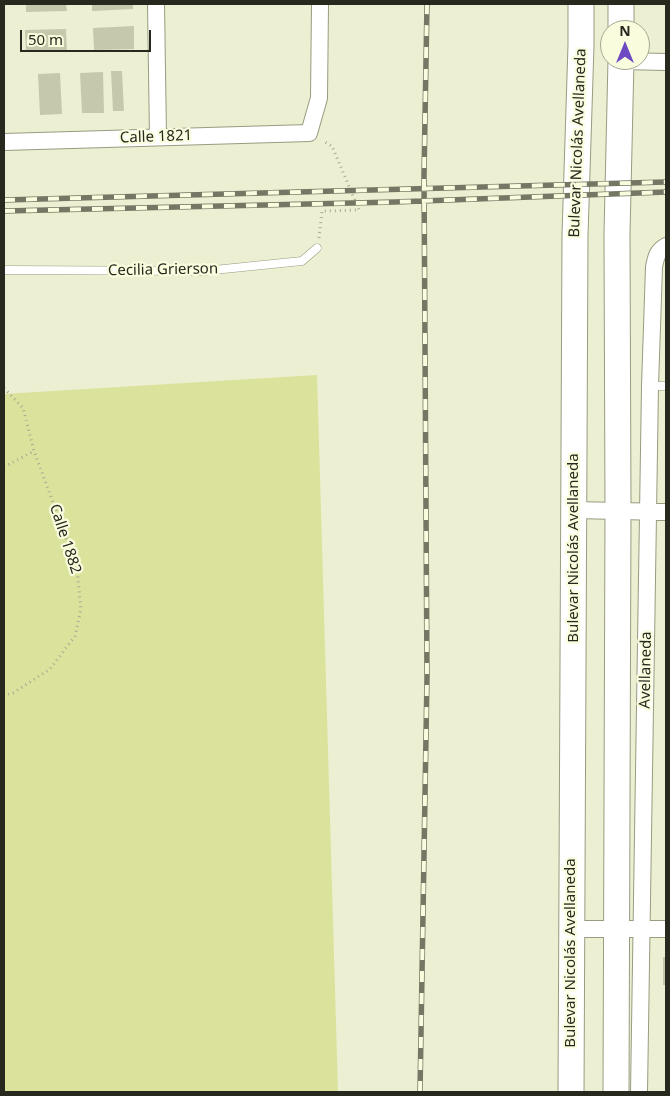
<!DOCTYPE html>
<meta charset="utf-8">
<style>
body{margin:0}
#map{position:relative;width:670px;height:1096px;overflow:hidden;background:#ecefd1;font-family:"Noto Sans",sans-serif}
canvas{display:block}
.frame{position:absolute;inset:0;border:5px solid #28291e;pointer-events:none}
.north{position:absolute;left:600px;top:20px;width:50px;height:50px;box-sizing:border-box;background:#f9fdde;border:1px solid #a5a891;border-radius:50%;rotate:0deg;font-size:14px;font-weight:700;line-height:20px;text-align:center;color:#28291e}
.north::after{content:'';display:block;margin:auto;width:18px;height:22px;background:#6d49c2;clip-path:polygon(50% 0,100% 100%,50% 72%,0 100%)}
.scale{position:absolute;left:20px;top:30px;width:131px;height:22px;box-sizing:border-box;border:2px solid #28291e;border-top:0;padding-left:6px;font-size:15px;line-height:18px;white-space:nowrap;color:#28291e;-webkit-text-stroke:4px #f9fdde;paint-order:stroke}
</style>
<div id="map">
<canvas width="670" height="1096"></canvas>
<div class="frame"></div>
<div class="north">N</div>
<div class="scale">50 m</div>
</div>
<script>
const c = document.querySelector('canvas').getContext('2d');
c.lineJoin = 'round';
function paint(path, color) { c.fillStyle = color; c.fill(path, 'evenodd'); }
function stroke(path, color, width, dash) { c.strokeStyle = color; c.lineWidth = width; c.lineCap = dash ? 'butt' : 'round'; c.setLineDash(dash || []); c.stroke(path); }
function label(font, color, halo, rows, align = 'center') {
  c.font = font + ' "Noto Sans",sans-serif'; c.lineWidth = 4.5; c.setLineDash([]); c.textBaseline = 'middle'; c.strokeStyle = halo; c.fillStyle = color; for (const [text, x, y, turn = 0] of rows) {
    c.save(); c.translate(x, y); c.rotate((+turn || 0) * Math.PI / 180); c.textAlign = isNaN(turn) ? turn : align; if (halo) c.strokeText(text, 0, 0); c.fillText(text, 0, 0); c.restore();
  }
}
paint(new Path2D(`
 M317,375L338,1092H4V394Z`), '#dbe29b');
paint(new Path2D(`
 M26,4H66L67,11L26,12Z
 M92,4H133V9L92,11Z
 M134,26V49L94,50L93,28Z
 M66,29L67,51L26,52L25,30Z
 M111,71H122L124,111H113Z
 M103,72L104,113H82L80,73Z
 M60,73L62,114L40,115L38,74Z
 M663,957H666V985H663Z`), '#c5c8ab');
const service = new Path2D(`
 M4,270L204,271L302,261L317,248
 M650,386H666`);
const minor = new Path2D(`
 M156,4L158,137
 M621,61L666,62
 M4,142L309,133L319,98L320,4
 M574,510L666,512
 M572,929H666
 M639,1092L650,386L654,267C656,257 657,251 666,246`);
const primary = new Path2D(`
 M621,4V30
 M571,1092L575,235L581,45V4
 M616,1092L618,511L617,234L621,60`);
stroke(service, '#989c80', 9);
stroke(minor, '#989c80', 18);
stroke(primary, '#989c80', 27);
stroke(new Path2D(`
 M319,238L322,211L359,210L332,146L323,141
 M4,388L23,408L34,451L61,524L77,570L81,609L75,636L50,669L13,693L4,695
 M4,467L34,451`), '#a8ab93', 3, [1, 4]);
stroke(service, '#fff', 8);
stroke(minor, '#fff', 16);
stroke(primary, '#fff', 25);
const rail = new Path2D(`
 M4,200L666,182
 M4,211L395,202L666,192
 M420,1092L427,677L424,176L427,4`);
stroke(rail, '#757764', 5.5);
stroke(rail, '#f9fdde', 4, [11]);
label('15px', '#28291e', '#f9fdde', [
 ["Calle 1821",156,137,-2],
 ["Bulevar Nicolás Avellaneda",578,143,-88],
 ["Cecilia Grierson",163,270,-1],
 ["Calle 1882",65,539,72],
 ["Bulevar Nicolás Avellaneda",574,548,-90],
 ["Avellaneda",646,670,-89],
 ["Bulevar Nicolás Avellaneda",571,953,-90]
]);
</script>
